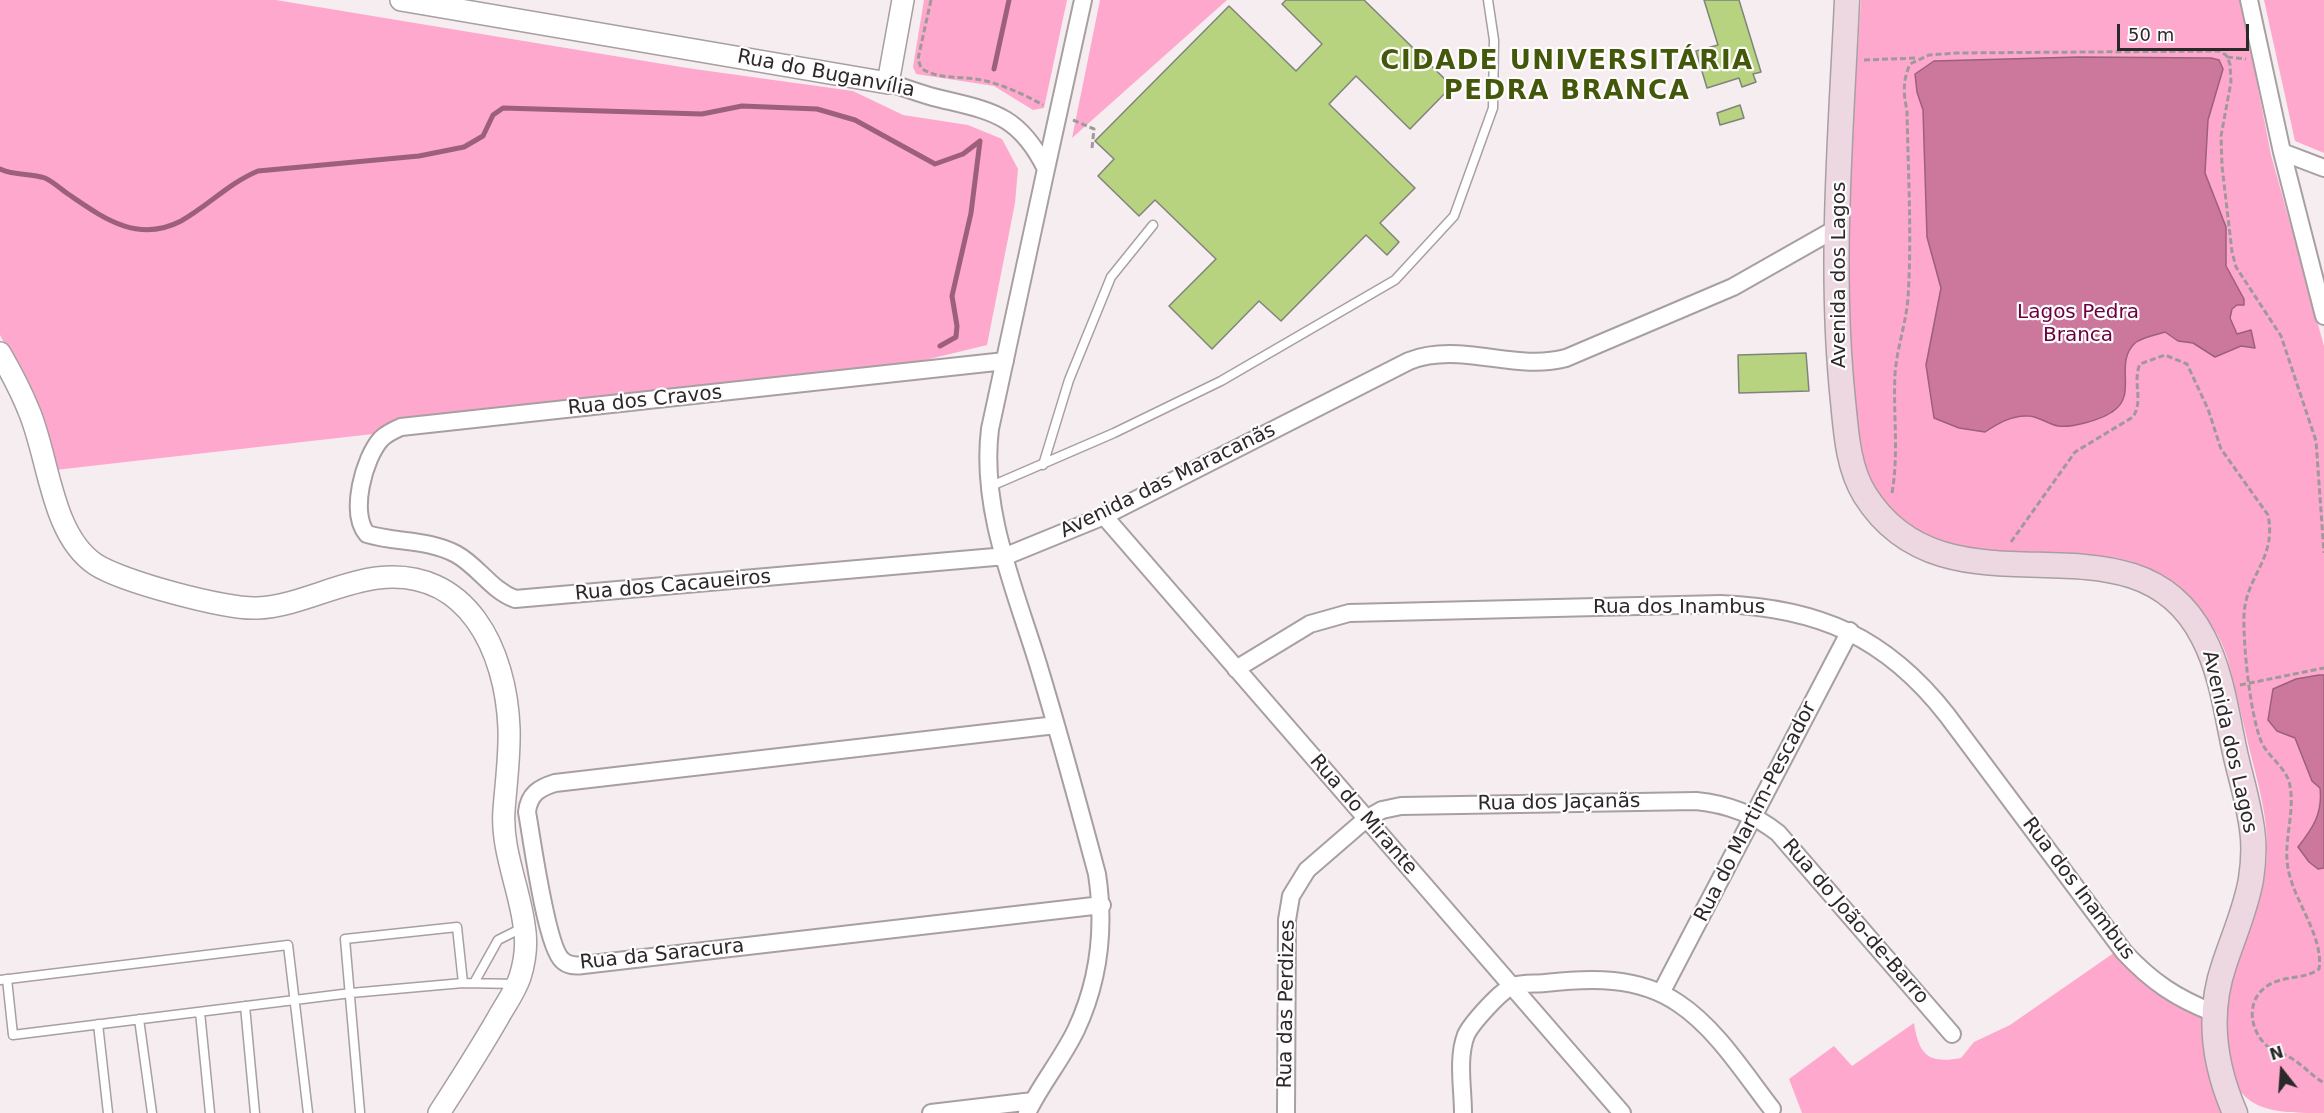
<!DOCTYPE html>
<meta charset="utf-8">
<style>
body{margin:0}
#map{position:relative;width:2324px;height:1113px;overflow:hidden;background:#f6edf0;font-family:"DejaVu Sans",sans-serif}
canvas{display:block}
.north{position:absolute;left:2252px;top:1041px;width:60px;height:60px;-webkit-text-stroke:4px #fefcfd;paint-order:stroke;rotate:343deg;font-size:16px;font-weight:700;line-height:24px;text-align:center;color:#2b2829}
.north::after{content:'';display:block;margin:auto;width:21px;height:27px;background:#2b2829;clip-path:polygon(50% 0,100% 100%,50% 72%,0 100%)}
.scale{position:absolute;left:2117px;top:24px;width:132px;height:27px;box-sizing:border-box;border:3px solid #2b2829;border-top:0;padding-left:8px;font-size:18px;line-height:21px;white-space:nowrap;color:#2b2829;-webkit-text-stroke:4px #fefcfd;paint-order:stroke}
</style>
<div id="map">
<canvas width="2324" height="1113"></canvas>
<div class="north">N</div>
<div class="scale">50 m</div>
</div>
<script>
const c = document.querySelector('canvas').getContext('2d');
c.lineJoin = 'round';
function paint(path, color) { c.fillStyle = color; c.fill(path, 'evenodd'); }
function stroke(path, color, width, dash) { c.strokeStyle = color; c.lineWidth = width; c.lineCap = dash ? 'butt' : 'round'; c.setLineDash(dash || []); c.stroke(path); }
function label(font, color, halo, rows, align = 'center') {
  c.font = font + ' "DejaVu Sans",sans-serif'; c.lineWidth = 4.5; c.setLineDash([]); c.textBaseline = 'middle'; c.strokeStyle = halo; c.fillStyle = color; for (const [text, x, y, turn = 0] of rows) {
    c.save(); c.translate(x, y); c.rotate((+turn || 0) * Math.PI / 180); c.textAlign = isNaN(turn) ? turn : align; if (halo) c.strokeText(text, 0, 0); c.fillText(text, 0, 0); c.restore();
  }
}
paint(new Path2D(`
 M0,0H276L687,68L853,91L903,115L968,125L1002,139L1018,169L1015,203L987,345L917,362L400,418L373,434L55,470L51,445L38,408L0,335Z
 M924,0H1067L1044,108L1033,110L994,86L916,74L913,67Z
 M1100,0H1227L1072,138Z
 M1861,0H2241L2271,155L2324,346V1113C2274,1113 2234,1113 2227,1054C2225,1039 2220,1019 2222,1003C2223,992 2230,980 2234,969C2247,931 2267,891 2267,850C2268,814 2256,777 2248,743C2241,714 2235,685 2227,657C2220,635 2205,613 2188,597C2170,582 2149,565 2126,560C2034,540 1924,585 1870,479C1857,453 1857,421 1854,393C1839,262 1853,131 1861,0Z
 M2264,0H2324V153L2295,141Z
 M2118,950L2210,1016L2231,1113H1802L1789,1079L1834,1046L1852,1066L1914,1023C1919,1055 1928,1064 1961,1058L1974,1042L2010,1025Z`), '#fea8cd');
const water = new Path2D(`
 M2079,57L2211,58L2219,60L2223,69L2208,120L2205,173L2226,227V266L2244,299V305H2237L2232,309L2230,318L2237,334L2251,330L2255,348L2241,346L2215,357L2193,343L2178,341L2165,332C2156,335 2142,337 2135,343C2113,364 2139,395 2112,412C2100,420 2072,428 2058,426C2048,424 2038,416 2028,416C2012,415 1997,424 1985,432L1959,428L1934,418L1926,365L1941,288L1927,237L1923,110L1917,92L1915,74L1934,61Z
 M2319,675H2324V868L2318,869L2309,862L2298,847C2313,828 2323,813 2320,788L2312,781L2295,738L2277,731L2268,720L2273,689L2296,679Z`);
paint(water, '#cc789d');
stroke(water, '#9c607a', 1.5);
stroke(new Path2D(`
 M994,69L1009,0
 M0,169C15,176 30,173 45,178C52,181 61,189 68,194C102,217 137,244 181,221C208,206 229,183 258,171L419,156L464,147L483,136L493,115L503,108L702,114L742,106L817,109L855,120L935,164L963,154L980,141
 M940,346L956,337L957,326L952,296L971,213L980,141`), '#9c607a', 5);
const building = new Path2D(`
 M1286,0H1364L1452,86L1410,129L1356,76L1329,104L1415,188L1380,223L1399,242L1387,255L1366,235L1281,321L1259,301L1212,349L1169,306L1216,259L1155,200L1139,216L1098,176L1114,159L1095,141L1229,6L1296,71L1322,44L1282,4Z
 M1704,0H1739L1761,72L1753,74L1756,82L1742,87L1739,78L1707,88L1696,51L1718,45Z
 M1740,105L1744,118L1720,125L1717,113Z
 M1806,353L1809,391L1739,393L1738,355Z`);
paint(building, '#b7d37f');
stroke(building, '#80837c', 1.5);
const service = new Path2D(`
 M1043,465L1069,380L1111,277L1153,225
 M989,487L1114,433L1221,381L1395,280L1454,216L1493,108L1494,40L1488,0
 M7,979L13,1035L351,993L463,983L517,984
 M0,980L288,945L308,1113
 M474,983L498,940L524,927
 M245,1006L255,1113
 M200,1012L210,1113
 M139,1019L152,1113
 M98,1024L108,1113
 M360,1112L345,939L457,927L463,983`);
const minor = new Path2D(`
 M2249,0L2282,152L2324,316
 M888,83C904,87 918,93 933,97C989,111 1018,112 1046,169L990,429C980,509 1015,589 1038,664C1059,733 1078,803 1097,874C1105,927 1099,981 1076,1030C1062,1059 1041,1084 1027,1113
 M2282,152L2324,168
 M1046,169L1083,0
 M1005,361L401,427C394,430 387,433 381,439C364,458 349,513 367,534C397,543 427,539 456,554C478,566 491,590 515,599L1006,556L1104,516L1409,361C1460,341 1514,372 1566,358L1733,287L1837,228
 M1104,516L1622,1113
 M1236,669L1310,624L1349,613L1721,604C1819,608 1886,637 1947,715L2124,952C2152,982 2176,998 2214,1013
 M1056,725L555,783C539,788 529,794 527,812C532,839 546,945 562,960C568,966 575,966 583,965L1102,905
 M1661,993L1850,631
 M931,1113L1033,1101
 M1286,1113L1287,920L1291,896L1307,870L1366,819L1382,810L1401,806L1696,801C1727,804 1754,814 1778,833L1952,1034
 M1463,1113C1463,1089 1457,1058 1466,1035C1471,1024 1501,990 1513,986C1522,983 1535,984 1545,983C1590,978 1638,976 1678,1003C1716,1028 1744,1073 1772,1109`);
const tertiary = new Path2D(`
 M401,0L888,83L903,0
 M0,353C11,372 21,391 29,411C49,458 51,534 95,564C120,581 227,610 258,608C298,606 337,583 377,578C468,567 506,651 509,728C510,755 506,783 504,810C501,849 519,887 524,925C527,941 525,961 520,977C515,992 505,1005 498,1018C479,1051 459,1082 439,1113`);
const secondary = new Path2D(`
 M1847,0C1841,133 1829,268 1843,401C1846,432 1848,468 1865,495C1949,629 2133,500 2203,637C2222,673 2227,717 2236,757C2242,783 2251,811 2253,838C2254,851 2253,866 2251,879C2246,909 2233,937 2224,965C2207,1015 2214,1065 2235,1113`);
stroke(service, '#a89fa2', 11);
stroke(minor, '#a89fa2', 20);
stroke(tertiary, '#a89fa2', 24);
stroke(secondary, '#a89fa2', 27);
stroke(new Path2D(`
 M931,0L918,59L921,68C940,81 964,75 986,81C1006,86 1025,95 1043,105
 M2227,57L2246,59
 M1864,60L1917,58
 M1073,120L1094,129L1092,148
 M1892,493C1899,453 1893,414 1895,374C1897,347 1906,324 1908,298C1912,235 1908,172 1907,110C1903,93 1903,80 1910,64L1929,55L1957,53L2219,51L2226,55L2230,64L2231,82L2221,136L2222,166L2232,252L2236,267L2281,336L2316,441L2324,553
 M2011,542L2075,452L2133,417C2144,400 2132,382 2140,364L2165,355L2187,364L2208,409L2221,449L2268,515C2277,559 2246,575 2244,615C2243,645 2250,713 2261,741C2268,758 2287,767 2290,786C2295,814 2283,841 2288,868C2293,900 2324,936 2319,969C2304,980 2283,975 2267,986C2246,1000 2249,1029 2266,1045C2273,1052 2283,1053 2291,1058C2303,1065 2312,1076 2324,1083
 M2240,685L2324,668`), '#9f999b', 3, [6, 3]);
stroke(service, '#fff', 8);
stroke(minor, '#fff', 16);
stroke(tertiary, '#fff', 21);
stroke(secondary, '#edd8e1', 24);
label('20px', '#2b2829', '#fefcfd', [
 ["Rua do Buganvília",826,74,11],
 ["Avenida dos Lagos",1840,275,-90],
 ["Rua dos Cravos",645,401,-6],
 ["Avenida das Maracanãs",1168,481,-26],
 ["Rua dos Cacaueiros",673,586,-5],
 ["Rua dos Inambus",1679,608],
 ["Avenida dos Lagos",2229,742,77],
 ["Rua dos Jaçanãs",1559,803,-1],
 ["Rua do Martim-Pescador",1756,812,-63],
 ["Rua do Mirante",1363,815,49],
 ["Rua dos Inambus",2078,889,53],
 ["Rua do João-de-Barro",1855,922,49],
 ["Rua da Saracura",662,955,-6],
 ["Rua das Perdizes",1287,1004,-89]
]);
label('20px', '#6a003f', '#fefcfd', [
 ["Lagos Pedra",2078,313],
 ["Branca",2078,336]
]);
c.letterSpacing = '1.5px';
label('bold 26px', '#44580b', '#fefcfd', [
 ["CIDADE UNIVERSITÁRIA",1567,62],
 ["PEDRA BRANCA",1567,92]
]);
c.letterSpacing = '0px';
</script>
